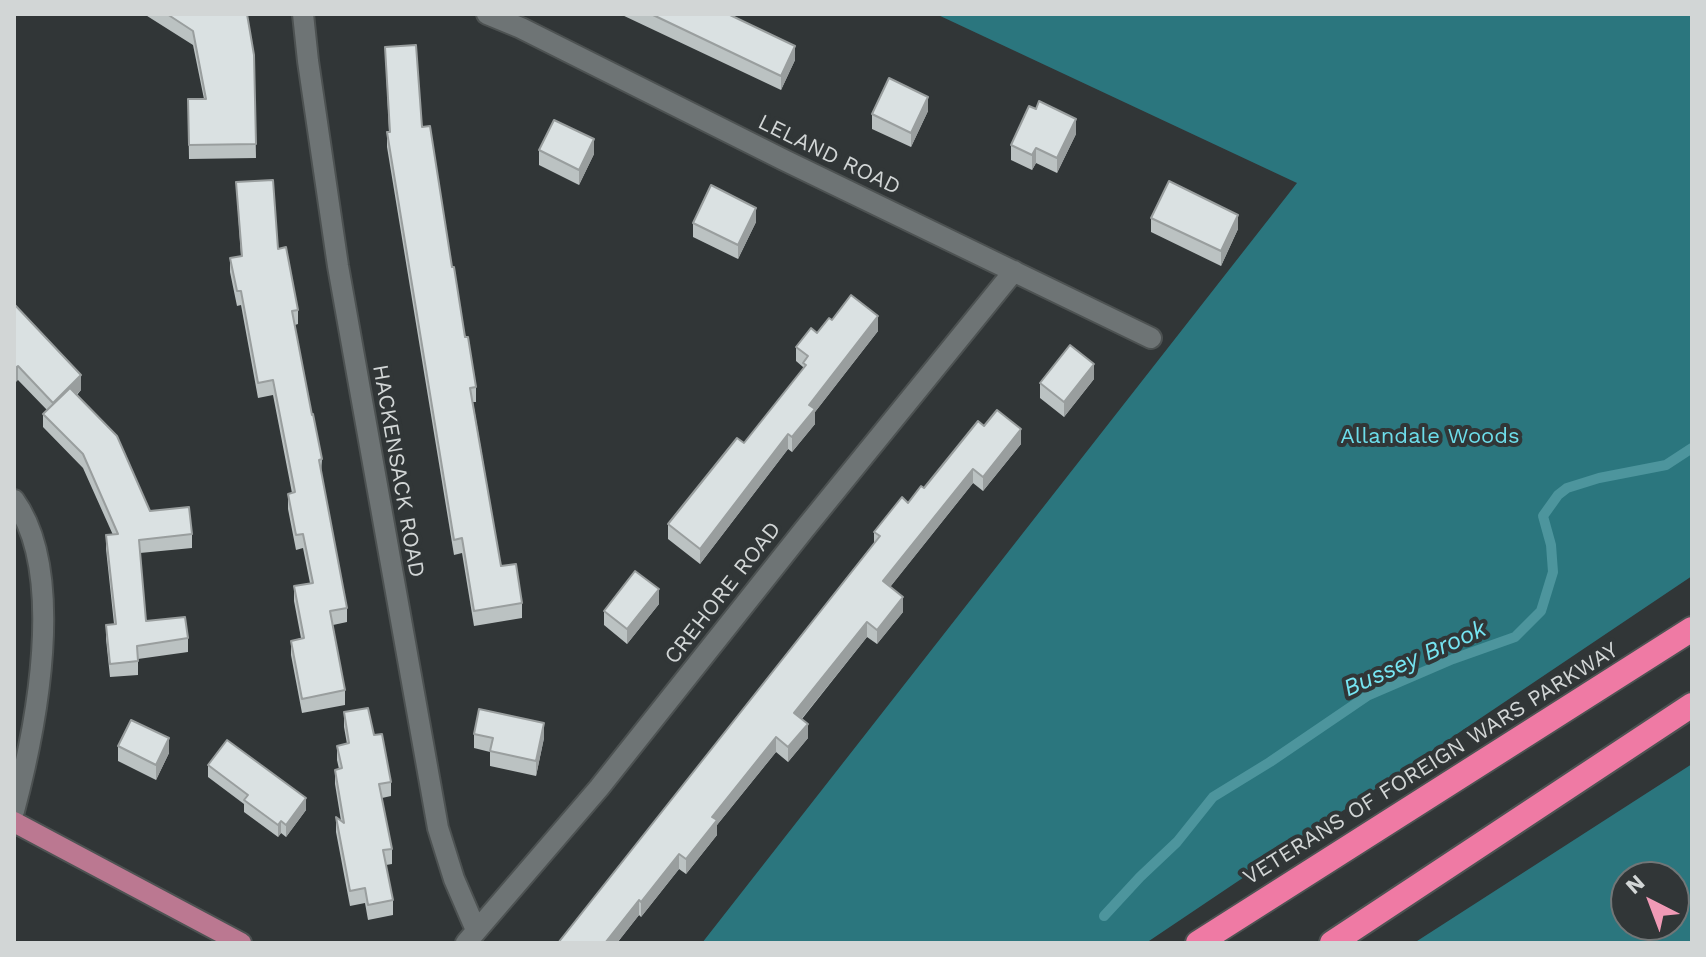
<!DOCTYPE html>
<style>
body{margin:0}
#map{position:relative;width:1706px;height:957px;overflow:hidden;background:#313637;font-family:"Work Sans",sans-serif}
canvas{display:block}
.frame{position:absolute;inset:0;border:16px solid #d2d6d6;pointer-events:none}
.north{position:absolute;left:1610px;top:861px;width:80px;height:80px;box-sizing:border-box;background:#313637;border:2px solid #717677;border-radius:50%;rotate:318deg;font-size:22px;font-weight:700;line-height:32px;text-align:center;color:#d2d6d6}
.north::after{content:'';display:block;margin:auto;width:28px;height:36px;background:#f09ab6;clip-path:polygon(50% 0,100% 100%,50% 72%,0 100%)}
</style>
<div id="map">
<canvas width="1706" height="957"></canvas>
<div class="frame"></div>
<div class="north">N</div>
</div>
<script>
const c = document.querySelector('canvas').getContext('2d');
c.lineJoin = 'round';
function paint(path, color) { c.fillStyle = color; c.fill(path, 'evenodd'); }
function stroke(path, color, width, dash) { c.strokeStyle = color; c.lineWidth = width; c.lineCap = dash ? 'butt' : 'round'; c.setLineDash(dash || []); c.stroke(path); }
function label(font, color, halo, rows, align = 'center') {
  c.font = font + ' "Work Sans",sans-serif'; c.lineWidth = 8; c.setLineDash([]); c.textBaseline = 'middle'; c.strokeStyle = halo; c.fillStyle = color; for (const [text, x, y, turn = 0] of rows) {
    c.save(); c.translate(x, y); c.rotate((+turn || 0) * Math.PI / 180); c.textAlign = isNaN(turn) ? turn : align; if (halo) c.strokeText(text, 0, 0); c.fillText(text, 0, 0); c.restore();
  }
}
paint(new Path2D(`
 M936,14H1692V576L1146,943H702L1297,183Z
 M1692,764V943H1414ZM1626,877H1674V925H1626Z`), '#2b767e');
stroke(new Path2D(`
 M1104,916L1140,877L1177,842L1213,797L1270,762L1367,696L1453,659L1515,637L1541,611L1553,572L1551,545L1543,516L1558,495L1567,488L1599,478L1666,465L1692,448`), '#4d959d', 10);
const street = new Path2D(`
 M303,14L308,61L338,266L438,828L454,879L476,930
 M487,14L521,28L784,160L1151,338
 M14,500C67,573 36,728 14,811
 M466,943L599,788L803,531L1014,271`);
const primary = new Path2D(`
 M14,822L241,943`);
const highway = new Path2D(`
 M1198,943L1692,629
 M1332,943L1692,705`);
stroke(street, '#4d5252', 24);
stroke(primary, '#4d5252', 24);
stroke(highway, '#4d5252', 28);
stroke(street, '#6e7475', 20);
stroke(primary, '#bb7891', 20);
stroke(highway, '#ef7aa4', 24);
paint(new Path2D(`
 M144,14H247L254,55L256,158L189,159L188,99H204L193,45Z
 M620,14H732V16L795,60L781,90Z
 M385,47L422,127L476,387V402H473L501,566L522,603V618L474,626L462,553L454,555L387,147V132H389Z
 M928,111L911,147L872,129V114Z
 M1076,134L1057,173L1036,163L1032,170L1011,160V145Z
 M539,150L594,154L579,185L539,165Z
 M236,182L278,249L298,310V324L295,325L312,415L322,459L321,474L347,608V622L333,625L345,690V705L302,713L291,655V641L301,638L294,601V586L310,583L303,548L296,550L288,509V494L292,493L273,395L258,398L241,305L237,306L230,272V258L241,256Z
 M1151,218L1238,229L1221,266L1151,232Z
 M756,222L738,259L693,237V223Z
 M14,304L81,390L77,395L150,511L192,534V548L140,553L146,621L188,638V652L138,659V675L110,677L106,639V625L114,624L106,549V535H113L83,468L43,427V414L47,410L18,380Z
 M832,320L878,331L815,412V424L792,452L788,449L700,564L668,539V524L744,443L803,369V367L796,361V347L817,333Z
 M1094,379L1064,417L1040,398V383Z
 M984,426L1021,444L983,491L973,483L890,587L903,612L877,644L867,637L802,719L808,738L788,762L776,752L717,825V835L686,874L679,869L641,917L639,915L617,943H558L874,543V532L924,488Z
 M659,604L627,644L604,625V611Z
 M344,712L374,735L391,782V796L382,798L392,849V864L386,865L393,900V915L368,920L365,903L350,906L336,832V817L341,821L335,784V770L339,769L337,760V746L347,744L344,727Z
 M474,734L544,738L536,776L490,766V752L474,748Z
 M118,746L169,753L156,780L118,761Z
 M208,765L306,810L286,837L281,833L278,837L244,812V804L208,777Z`), '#bbc2c2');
paint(new Path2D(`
 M795,46V60L781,90V76Z
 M928,97V111L911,147V133Z
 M1076,119V134L1057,173V158Z
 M594,139V154L579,185V170Z
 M1036,148V163L1032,170V155Z
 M756,208V222L738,259V245Z
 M1238,215V229L1221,266V251Z
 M878,316V331L815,412V424L792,452V437L809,405Z
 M1094,364V379L1064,417V402Z
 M18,366V380L14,384V369Z
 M81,375V390L53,417V403Z
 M1021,429V444L983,491V477Z
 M788,434V449L700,564V549Z
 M973,469V483L883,596V581Z
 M659,589V604L627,644V629Z
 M903,597V612L877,644V630Z
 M867,622V637L794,728V713Z
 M544,723V738L536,776V761Z
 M808,724V738L788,762V747Z
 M776,737V752L717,825V835L686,874V859L712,817Z
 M169,738V753L156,780V765Z
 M306,798V810L286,837V825Z
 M281,821V833L278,837V825Z
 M679,854V869L641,917V902Z
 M639,900V915L617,943H605Z`), '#999e9e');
const building = new Path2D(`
 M167,14H247L254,55L256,144L189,145L188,99H206L193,31Z
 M651,14H730V15L795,46L781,76Z
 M416,45L422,127L430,126L452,267H454L465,337H468L476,387L470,388L501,566L516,564L522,603L474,611L462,538L454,540L387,132H390L385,47Z
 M889,78L928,97L911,133L872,114Z
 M1039,101L1076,119L1057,158L1036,148L1032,155L1011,145L1029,106L1036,109Z
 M554,120L594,139L579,170L539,150Z
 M273,180L278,249L286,247L298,310L292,311L312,415L313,414L322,459L319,460L347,608L330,611L345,690L302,699L291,641L304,638L294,586L313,583L303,534L296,535L288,494L295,492L273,380L258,383L241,291H237L230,258L242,256L236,182Z
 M1169,181L1238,215L1221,251L1151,218Z
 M711,185L756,208L738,245L693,223Z
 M851,295L878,316L809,405L815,409L792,437L788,434L700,549L668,524L737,438L744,443L806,365L803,363L808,356L796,347L811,328L817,333L829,318L832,320Z
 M14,304L81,375L53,403L18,366L14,369Z
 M1070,345L1094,364L1064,402L1040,383Z
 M70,388L117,436L150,511L189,507L192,534L139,540L146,621L185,617L188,638L137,646L138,661L110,664L106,625L116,624L106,535L118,534L83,454L43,414Z
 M997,410L1021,429L983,477L973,469L883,581L903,597L877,630L867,622L794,713L808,724L788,747L776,737L712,817L717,820L686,859L679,854L641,902L639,900L605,943H558L880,536L874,532L902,497L908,503L921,486L924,488L978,421L984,426Z
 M635,571L659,589L627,629L604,611Z
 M368,708L374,735L382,734L391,782L379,784L392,849L383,850L393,900L368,905L365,888L350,891L336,817L344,823L335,770L342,768L337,746L349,743L344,712Z
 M479,709L544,723L536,761L490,751L493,738L474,734Z
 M131,720L169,738L156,765L118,746Z
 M227,740L306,798L286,825L281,821L278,825L244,800L248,795L208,765Z`);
paint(building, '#dae1e2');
stroke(building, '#999e9e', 2);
label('22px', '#d2d6d6', '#313637', [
 ["LELAND ROAD",829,155,26],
 ["HACKENSACK ROAD",398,471,80],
 ["CREHORE ROAD",723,593,-52],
 ["VETERANS OF FOREIGN WARS PARKWAY",1431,764,-32]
]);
label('22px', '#6dddea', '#313637', [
 ["Allandale Woods",1430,437]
]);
label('italic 24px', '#76e5f2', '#313637', [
 ["Bussey Brook",1415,659,-24]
]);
</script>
